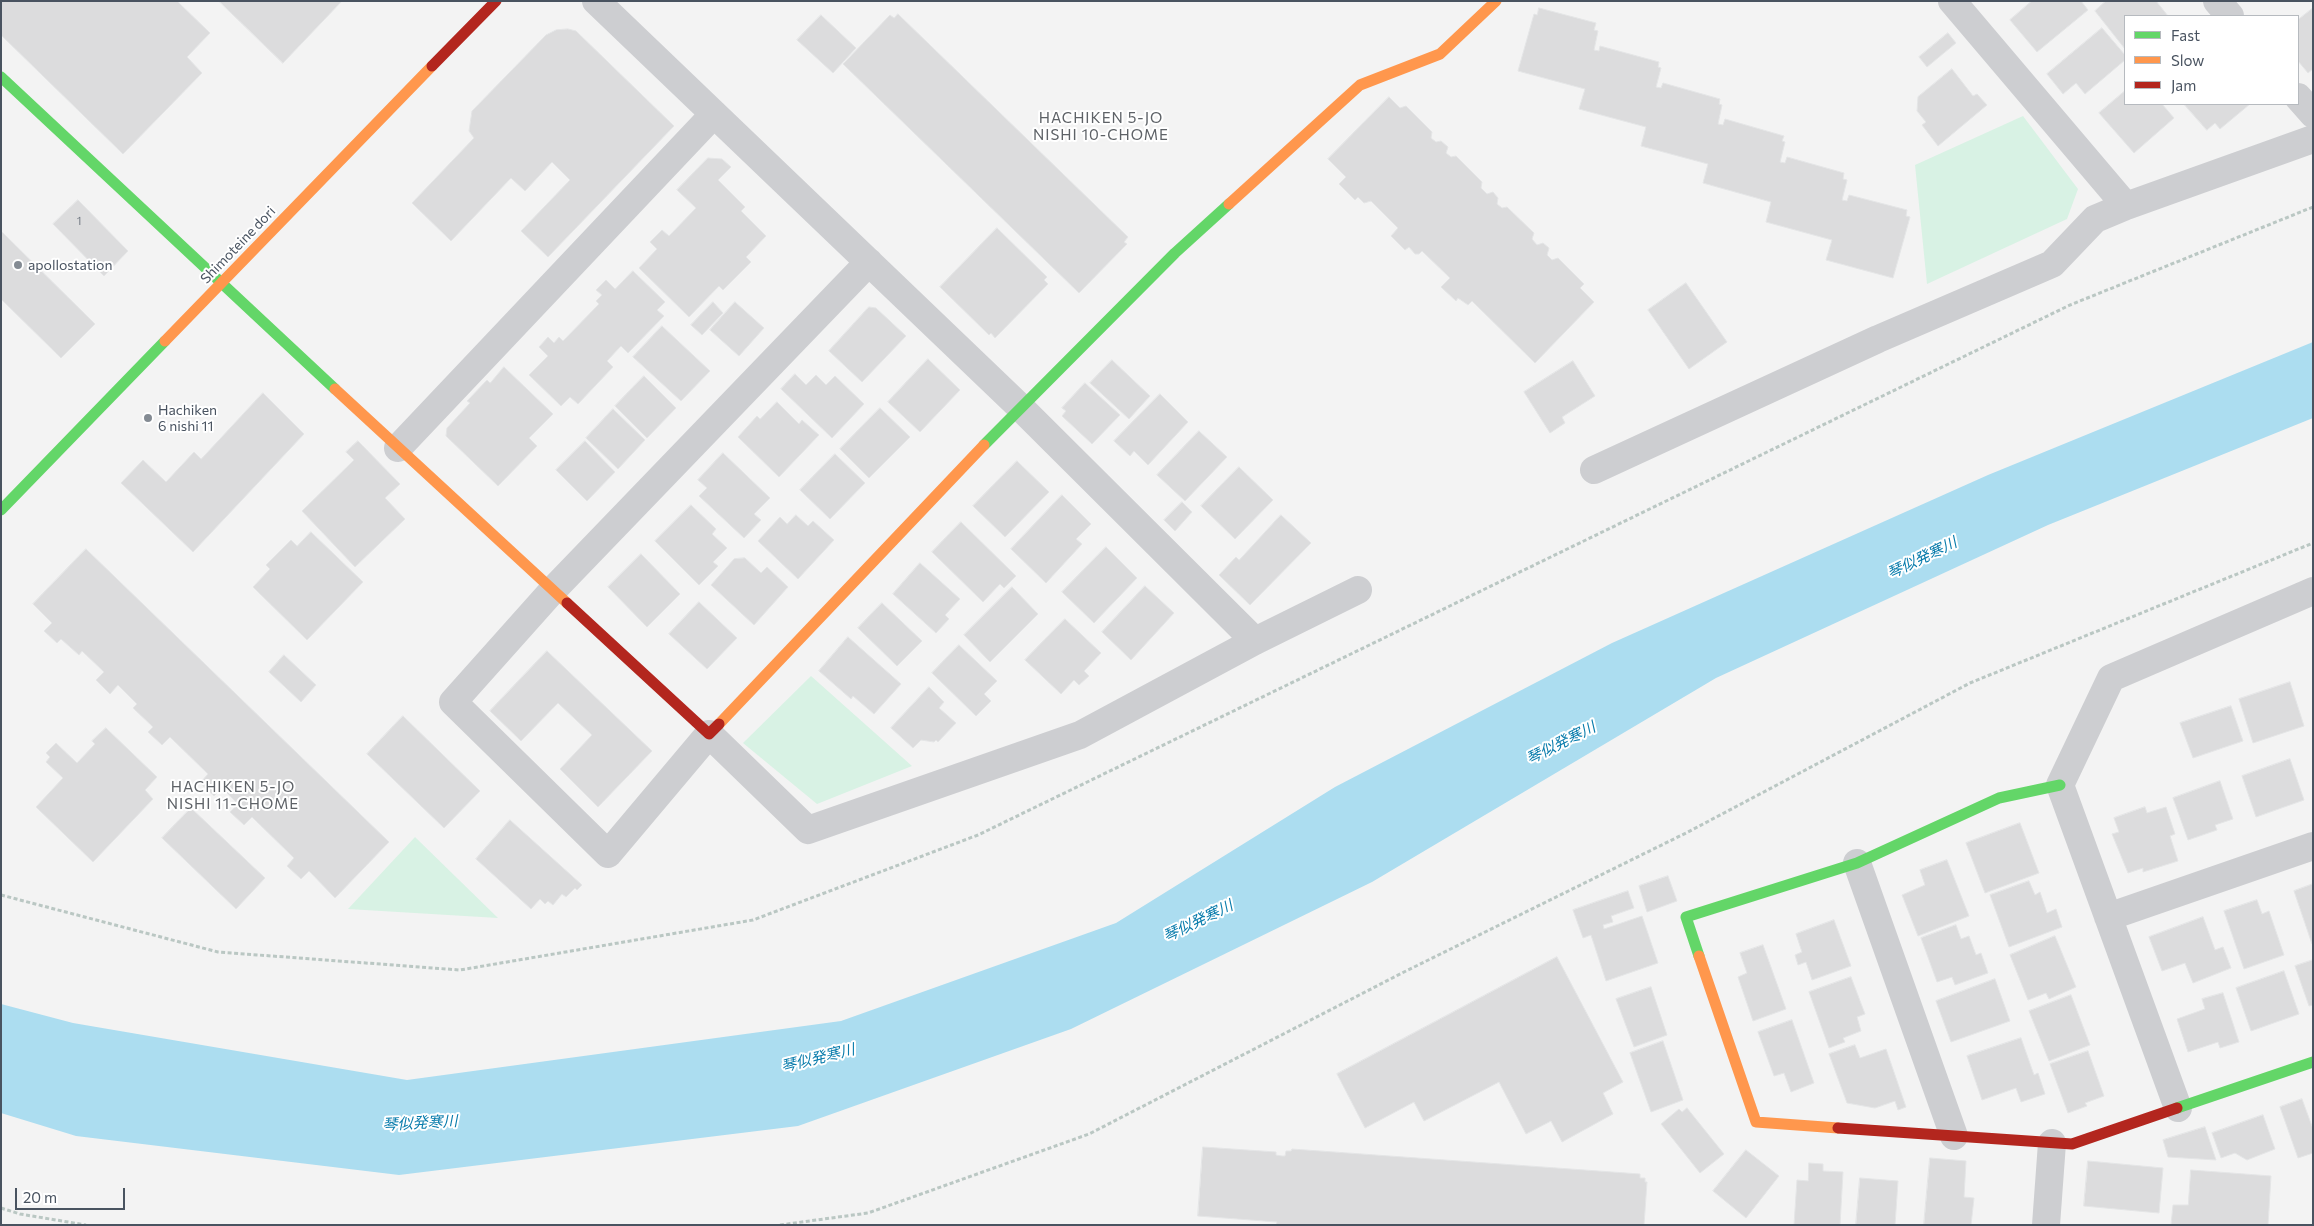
<!DOCTYPE html>
<meta charset="utf-8">
<style>
body{margin:0}
#map{position:relative;width:2314px;height:1226px;overflow:hidden;background:#f3f3f3;font-family:Commissioner,sans-serif}
canvas{display:block}
.frame{position:absolute;inset:0;border:2px solid #495360;pointer-events:none}
.legend{position:absolute;left:2124px;top:15px;width:175px;height:90px;box-sizing:border-box;background:#fff;border:1px solid #b6babf;margin:0;padding:6px 9px;list-style:none;font-size:15px;color:#495360}
.legend li{display:flex;align-items:center;gap:10px;height:25px}
.legend b{width:25px;border:1px solid #b6babf}
.scale{position:absolute;left:15px;top:1188px;width:110px;height:22px;box-sizing:border-box;border:2px solid #495360;border-top:0;padding-left:6px;font-size:15px;line-height:18px;white-space:nowrap;color:#495360;-webkit-text-stroke:4px #fff;paint-order:stroke}
</style>
<div id="map">
<canvas width="2314" height="1226"></canvas>
<div class="frame"></div>
<ul class="legend">
<li><b style="height:6px;background:#63d668"></b>Fast</li>
<li><b style="height:6px;background:#ff974d"></b>Slow</li>
<li><b style="height:6px;background:#b3261e"></b>Jam</li>
</ul>
<div class="scale">20 m</div>
</div>
<script>
const c = document.querySelector('canvas').getContext('2d');
c.lineJoin = 'round';
function paint(path, color) { c.fillStyle = color; c.fill(path, 'evenodd'); }
function stroke(path, color, width, dash) { c.strokeStyle = color; c.lineWidth = width; c.lineCap = dash ? 'butt' : 'round'; c.setLineDash(dash || []); c.stroke(path); }
function label(font, color, halo, rows, align = 'center') {
  c.font = font + ' Commissioner,"Noto Sans JP",sans-serif'; c.lineWidth = 4; c.setLineDash([]); c.textBaseline = 'middle'; c.strokeStyle = halo; c.fillStyle = color; for (const [text, x, y, turn = 0] of rows) {
    c.save(); c.translate(x, y); c.rotate((+turn || 0) * Math.PI / 180); c.textAlign = isNaN(turn) ? turn : align; if (halo) c.strokeText(text, 0, 0); c.fillText(text, 0, 0); c.restore();
  }
}
paint(new Path2D(`
 M2023,116L2078,189L2067,219L1927,284L1915,165Z
 M811,676L912,766L817,804L743,743Z
 M415,837L498,918L348,909Z`), '#d8f2e4');
paint(new Path2D(`
 M2313,342V418L2048,525L1716,678L1372,882L1071,1029L798,1126L399,1175L76,1136L1,1113V1004L73,1023L407,1080L841,1021L1116,923L1335,787L1612,643L1988,475Z`), '#acddf0');
const building = new Path2D(`
 M1,1H177L210,33L187,57L202,73L123,154L1,35Z
 M219,1H342L283,63Z
 M2032,1H2081L2088,10L2037,52L2010,20Z
 M2106,1H2156L2168,16H2125V49L2095,11Z
 M1539,8L1596,23L1594,30L1598,31L1594,50L1599,51L1600,46L1659,62L1658,67L1661,68L1656,87L1661,88L1663,83L1720,99L1719,104L1722,105L1718,124L1723,125L1725,119L1784,136L1782,141L1785,142L1780,162L1785,163L1787,157L1844,173L1843,179L1847,180L1842,200L1847,201L1849,195L1907,210L1906,216L1910,217L1893,278L1826,260L1832,240L1766,222L1771,202L1703,183L1708,164L1641,146L1646,127L1579,109L1585,89L1518,71L1534,14L1537,15Z
 M2313,8V69L2308,73L2298,61V20Z
 M898,14L1128,237L1124,242L1127,244L1079,293L843,64L890,15L894,18Z
 M821,15L856,48L833,73L797,40Z
 M2102,28L2125,55V60L2085,94L2076,83L2063,94L2047,74Z
 M568,29L576,31L674,126L548,257L521,231L570,180L552,162L525,191L511,178L451,241L412,203L474,138L469,131L472,111L546,35L556,30Z
 M1948,33L1956,43L1927,67L1919,57Z
 M1952,69L1973,96L1977,94L1987,105L1938,146L1922,125L1926,122L1917,111L1918,97Z
 M2125,91V104H2162L2174,118L2134,153L2099,113Z
 M1389,97L1400,108L1406,106L1432,132L1431,138L1436,142L1441,141L1448,147L1446,153L1451,157L1456,156L1482,182L1481,188L1487,194L1493,192L1498,198L1497,204L1502,208L1507,207L1534,233L1532,239L1537,245L1543,243L1549,248L1547,255L1552,260L1558,258L1584,284L1580,288L1594,302L1535,363L1472,301L1468,305L1458,298L1456,301L1441,287L1450,278L1422,251L1419,254H1415L1409,247L1405,250L1391,236L1398,228L1371,201L1364,203L1358,197L1355,200L1339,184L1346,177L1328,159Z
 M2184,104H2250L2220,129L2215,123L2207,130Z
 M708,158L722,159L731,167L718,180L745,207L741,211L766,236L746,257L751,262L723,290L719,286L689,317L639,268L657,249L650,242L662,230L669,236L696,208L677,190Z
 M78,200L128,251L104,276L53,224Z
 M997,228L1047,277L1044,280L1048,284L995,338L991,333L989,335L940,287Z
 M1,231L95,324L61,358L1,299Z
 M633,271L665,302L657,310L664,316L628,353L621,346L607,361L613,367L578,404L570,397L561,406L529,375L548,356L539,347L548,337L554,343L559,337L563,341L599,304L596,301L602,295L596,290L606,280L615,289Z
 M1686,283L1727,342L1689,369L1648,310Z
 M713,302L723,313L702,335L691,325Z
 M735,302L764,328L739,356L710,330Z
 M869,307L876,308L906,336L862,382L829,351Z
 M662,326L710,371L681,401L633,357Z
 M928,359L960,390L920,432L888,402Z
 M1112,360L1150,396L1129,419L1090,383Z
 M1573,361L1595,396L1562,417L1565,423L1550,433L1524,392Z
 M504,367L553,414L529,438L537,446L498,486L446,436L447,428L470,403L467,401L487,380L490,383Z
 M795,374L806,385L816,375L826,385L835,376L864,404L832,438L781,389Z
 M644,376L676,408L647,438L615,406Z
 M1085,383L1120,415L1092,444L1062,416L1066,411L1062,408Z
 M263,393L304,434L193,552L121,483L143,460L166,482L194,452L201,459Z
 M1160,394L1188,422L1148,465L1134,451L1130,456L1114,441Z
 M777,402L799,424L802,420L819,435L779,477L738,437L757,416L760,419Z
 M880,408L910,437L869,478L840,449Z
 M613,409L645,440L618,469L586,438Z
 M1199,431L1227,457L1185,501L1157,475Z
 M358,441L400,484L385,498L405,519L355,567L302,511L354,460L346,452Z
 M585,441L615,472L587,501L556,470Z
 M723,453L770,498L754,514L761,520L744,538L699,496L707,488L698,480Z
 M835,454L865,483L830,519L800,490Z
 M1017,461L1049,492L1005,537L973,506Z
 M1239,467L1273,500L1235,539L1201,506Z
 M1062,495L1091,524L1076,539L1082,544L1046,583L1011,549Z
 M1182,502L1192,512L1175,531L1164,520Z
 M691,505L716,529L712,534L727,548L713,562L718,566L699,585L655,541Z
 M796,515L808,526L813,521L834,540L798,579L758,541L780,517L787,524Z
 M1281,515L1311,543L1250,605L1219,575L1236,557L1239,560Z
 M961,522L1016,576L1004,588L1000,584L983,602L932,552Z
 M311,532L363,582L307,640L253,587L270,569L266,565L291,540L297,546Z
 M1106,547L1137,578L1094,623L1062,592Z
 M86,549L389,842L335,898L309,871L301,879L287,866L294,858L252,817L244,825L230,812L238,804L222,788L214,796L200,783L208,774L170,737L162,745L148,732L153,727L133,708L137,704L118,685L110,694L96,680L104,672L82,651L79,655L61,639L57,643L44,631L52,623L33,604Z
 M641,554L680,594L647,627L608,587Z
 M745,558L761,573L767,567L788,587L754,625L711,585L734,559Z
 M920,563L960,599L945,615L949,619L936,633L893,594Z
 M1145,586L1174,613L1131,660L1102,632Z
 M1012,587L1038,614L990,662L964,635Z
 M699,602L737,638L707,669L669,634Z
 M882,603L922,641L897,666L858,628Z
 M1065,619L1101,653L1084,671L1089,676L1079,685L1074,680L1061,694L1025,660Z
 M848,637L901,684L874,714L853,696L851,699L819,671Z
 M959,645L997,681L984,694L991,701L976,716L932,673Z
 M547,651L652,751L598,807L560,769L592,735L558,703L521,741L490,711Z
 M284,655L316,685L301,702L269,672Z
 M2290,682L2304,726L2253,743L2239,699Z
 M929,687L944,702L939,708L956,723L938,742L936,740L934,742L921,740L913,748L891,728Z
 M2231,706L2243,741L2193,758L2180,723Z
 M403,716L480,791L444,828L367,754Z
 M106,728L157,777L145,790L153,799L93,862L36,807L63,778L46,762L50,757L46,753L56,743L77,763L95,744L92,741Z
 M2290,759L2304,800L2256,817L2242,776Z
 M2220,781L2233,819L2215,825L2217,830L2188,840L2173,798Z
 M2145,807L2147,813L2166,807L2175,834L2170,836L2178,861L2143,872V868L2128,873L2112,834L2119,832L2114,818Z
 M191,808L265,878L236,909L162,838Z
 M510,820L582,885L577,890L575,888L566,897L562,894L553,905L548,901L545,904L540,899L531,909L476,859Z
 M2020,823L2039,873L1985,893L1966,843Z
 M1947,860L1969,916L1918,936L1902,895L1925,885L1920,870Z
 M1668,876L1677,901L1647,912L1639,886Z
 M2029,881L2035,895L2040,892L2047,913L2056,909L2062,927L2009,947L1990,895Z
 M2313,884V943L2312,944L2294,891Z
 M1628,891L1634,908L1611,916L1613,922L1603,925L1604,929L1642,916L1658,963L1606,981L1591,935L1583,938L1573,910Z
 M2257,900L2262,914L2269,911L2284,955L2244,969L2224,911Z
 M2203,917L2215,950L2223,947L2231,968L2193,983L2185,963L2162,971L2149,937Z
 M1834,920L1851,966L1812,980L1806,962L1798,965L1795,955L1802,952L1796,934Z
 M1956,925L1961,939L1969,936L1976,955L1981,953L1988,973L1955,985L1952,977L1937,982L1921,938Z
 M2055,936L2076,987L2049,999L2046,993L2028,1000L2010,955Z
 M1763,945L1786,1009L1753,1021L1738,977L1747,973L1740,953Z
 M1557,957L1623,1082L1603,1093L1613,1114L1562,1142L1551,1121L1526,1134L1499,1082L1424,1121L1414,1102L1365,1128L1337,1074Z
 M2313,960V1005L2309,1006L2295,966Z
 M2284,971L2299,1014L2251,1031L2236,988Z
 M1851,977L1865,1014L1857,1017L1861,1031L1843,1038L1845,1042L1829,1048L1809,992Z
 M1995,979L2010,1021L1951,1042L1936,1001Z
 M1651,987L1667,1035L1634,1047L1616,999Z
 M2223,993L2239,1042L2220,1048L2218,1042L2188,1052L2177,1019L2205,1009L2202,999Z
 M2071,995L2090,1045L2049,1061L2029,1011Z
 M1792,1020L1814,1083L1791,1092L1784,1073L1774,1076L1758,1032Z
 M2021,1038L2034,1075L2038,1073L2045,1094L2021,1102L2016,1088L1982,1100L1967,1056Z
 M1663,1041L1683,1100L1651,1112L1630,1053Z
 M1855,1045L1860,1058L1886,1049L1906,1107L1898,1110L1895,1101L1875,1108L1847,1103L1829,1054Z
 M2088,1051L2104,1096L2085,1103L2087,1106L2068,1113L2050,1064Z
 M2302,1099L2313,1129V1153L2298,1158L2280,1107Z
 M1687,1108L1724,1154L1700,1173L1661,1124L1679,1109L1682,1112Z
 M2263,1115L2275,1149L2247,1160L2235,1153L2221,1158L2212,1133Z
 M2205,1127L2216,1160L2168,1157L2163,1140Z
 M1203,1147L1276,1152V1155L1282,1156H1285L1286,1151H1291L1292,1149L1640,1174V1178H1645V1182H1647L1644,1225H1276L1277,1222L1198,1216Z
 M1746,1150L1779,1176L1746,1218L1713,1191Z
 M1930,1158L1966,1161L1964,1197L1974,1198L1971,1225H1924Z
 M2088,1161L2163,1168L2159,1213L2084,1206Z
 M1809,1163L1823,1164V1171L1843,1172L1840,1225H1794L1797,1180L1808,1181Z
 M2191,1170L2271,1176L2268,1225H2171L2173,1205H2188Z
 M1860,1178L1898,1181L1895,1225H1856Z`);
paint(building, '#dcdcdd');
stroke(building, '#e4e5e6', 1);
stroke(new Path2D(`
 M1,895L218,952L460,970L753,920L978,835L2070,305L2313,207
 M1,1208L20,1214L86,1225
 M780,1225L868,1213L1089,1134L1404,972L1688,832L1970,683L2313,543`), '#bac7c3', 3, [4, 2.5]);
stroke(new Path2D(`
 M596,1L1020,407L1255,641
 M1952,1L2126,206
 M2217,1L2230,16
 M2298,97L2313,114
 M869,262L553,590L453,702L608,854L709,734L808,830L1080,735L1255,641L1358,590
 M398,448L714,114
 M1594,470L1878,339L2052,264L2095,219L2126,206L2313,139
 M1857,863L1954,1136
 M2108,917L2313,846
 M2178,1108L2060,785L2111,678L2313,591
 M2046,1225L2052,1143`), '#cdced1', 28);
stroke(new Path2D(`
 M1,77L335,389
 M984,445L1175,253L1229,204
 M1,510L165,341
 M1699,956L1686,917L1857,863L1999,798L2060,785
 M2177,1108L2313,1062`), '#63d668', 11);
stroke(new Path2D(`
 M1229,204L1360,85L1440,54L1496,1
 M165,341L432,66
 M335,389L567,603
 M719,724L984,445
 M1699,956L1756,1122L1838,1128`), '#ff974d', 11);
stroke(new Path2D(`
 M432,66L496,1
 M567,603L709,734L719,724
 M1838,1128L2072,1144L2177,1108`), '#b3261e', 11);
for (const [x, y, r, color] of [
 [18,265,5,"#848b93"],
 [148,418,5,"#848b93"]
]) { const dot = new Path2D(); dot.arc(x, y, r, 0, 2 * Math.PI); c.fillStyle = color; c.fill(dot); stroke(dot, '#fff', 2); }
label('11px', '#6e7680', null, [
 ["1",79,221]
]);
label('14px', '#495360', '#fff', [
 ["Shimoteine dori",238,245,-46]
]);
label('14px', '#495360', '#fff', [
 ["apollostation",28,265],
 ["Hachiken",158,410],
 ["6 nishi 11",158,426]
], 'left');
c.letterSpacing = '1px';
label('15px', '#5e6267', '#fff', [
 ["HACHIKEN 5-JO",1101,118],
 ["NISHI 10-CHOME",1101,135],
 ["HACHIKEN 5-JO",233,787],
 ["NISHI 11-CHOME",233,804]
]);
c.letterSpacing = '0px';
label('italic 15px', '#097cac', '#fff', [
 ["琴似発寒川",1922,558,-26],
 ["琴似発寒川",1561,743,-27],
 ["琴似発寒川",1198,921,-26],
 ["琴似発寒川",818,1058,-14],
 ["琴似発寒川",420,1123,-3]
]);
</script>
